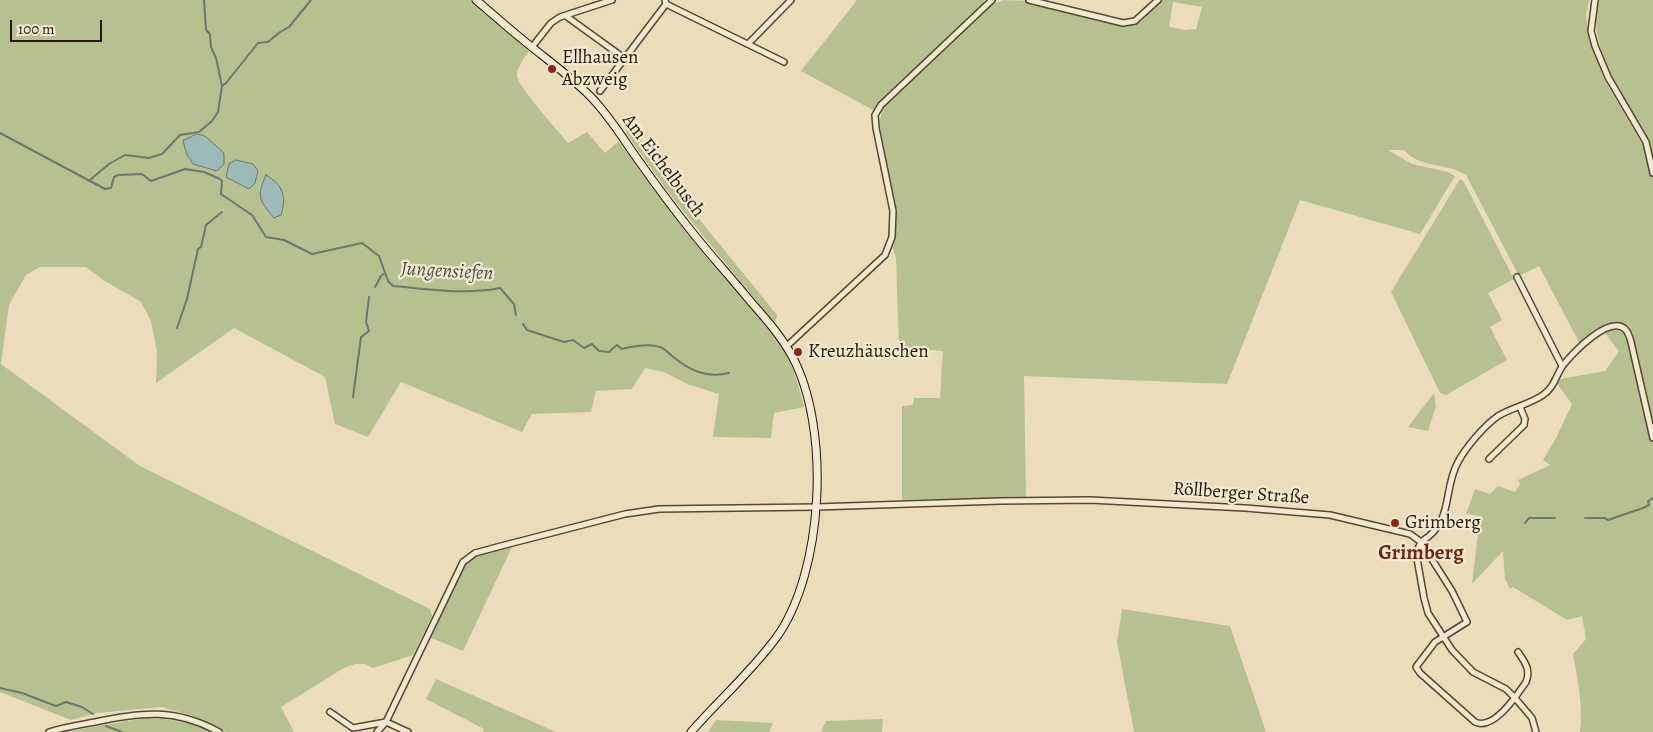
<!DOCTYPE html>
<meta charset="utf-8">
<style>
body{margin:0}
#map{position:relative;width:1653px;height:732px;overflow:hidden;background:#ebddba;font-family:Alegreya,serif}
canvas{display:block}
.scale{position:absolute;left:10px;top:20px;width:92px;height:22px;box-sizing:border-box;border:2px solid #251500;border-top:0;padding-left:6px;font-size:15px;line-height:18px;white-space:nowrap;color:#251500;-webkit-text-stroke:4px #f2e9d2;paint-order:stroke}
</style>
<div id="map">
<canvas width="1653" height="732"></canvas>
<div class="scale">100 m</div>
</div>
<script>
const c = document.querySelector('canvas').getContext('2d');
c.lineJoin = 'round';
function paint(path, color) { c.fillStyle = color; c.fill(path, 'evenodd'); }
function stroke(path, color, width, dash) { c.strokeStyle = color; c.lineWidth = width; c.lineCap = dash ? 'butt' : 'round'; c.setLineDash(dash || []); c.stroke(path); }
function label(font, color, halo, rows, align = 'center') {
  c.font = font + ' Alegreya,serif'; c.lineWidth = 4.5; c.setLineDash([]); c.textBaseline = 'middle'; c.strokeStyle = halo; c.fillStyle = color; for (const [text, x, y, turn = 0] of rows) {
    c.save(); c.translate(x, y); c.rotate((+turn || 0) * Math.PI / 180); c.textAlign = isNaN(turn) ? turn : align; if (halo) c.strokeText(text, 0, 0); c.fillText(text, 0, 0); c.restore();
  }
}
paint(new Path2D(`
 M0,0H470L529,51C525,57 517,67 517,75C517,86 559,132 568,143L587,132L605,153L619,141C651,187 686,230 722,273C742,296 770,323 784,349C794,367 799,387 804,407L774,413L771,438L713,437L719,394L687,384L664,372L645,368L632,389L596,391L591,412L532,414L522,432L401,382L368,437L335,424L325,377L234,328L156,383L157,352L151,321L141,302L103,280L86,267H40L26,275L9,305L1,364L140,466L430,609L432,616L413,655L373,668L365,664H355L344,668L281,707L294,732H226L195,717L162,707L97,713L71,720L0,692Z
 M857,0H984L985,2L983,5L881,99L873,110L801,71Z
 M1004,0L1026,1L1120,25L1141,22L1161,0H1589L1586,17L1589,35L1604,79L1645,149L1652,147C1633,108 1598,67 1596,23C1595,16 1598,7 1599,0H1653V732H1580C1583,706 1578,680 1573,654L1586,639L1582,616L1567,620L1513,587L1510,589L1505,579L1503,551L1472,584L1480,516L1466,514L1475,489L1490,494L1498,486L1515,492L1520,484L1518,480L1550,465L1543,460L1556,438L1572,404L1557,384L1561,379L1605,371L1619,351L1603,331L1610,326L1626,328L1629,326C1609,317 1594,331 1580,344L1539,266L1519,276L1466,175C1448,163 1418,168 1404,150H1388L1412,164L1448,172L1455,176L1420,234L1300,200L1227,384L1024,376L1026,497L902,500V406L913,405L914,398H940L943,351L919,349L911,353L910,348H899L896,258L892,247L896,214L879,122L883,109L995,3ZM1173,2L1202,7L1196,29L1185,30L1169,27Z
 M627,120L682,198L777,315L775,324L671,196L626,133Z
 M1460,179L1464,182L1514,279L1488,293L1502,320L1490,327L1507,360L1446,395L1440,393L1391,292Z
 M1434,393L1436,406L1428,431L1408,427Z
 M513,545L463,651L429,637L465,564L473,556Z
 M1122,609L1230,626L1266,732H1134L1117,642Z
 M436,679L556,732H483L484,729L426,699Z
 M145,718C168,719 190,721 210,732H65Z
 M883,719L882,732H821L826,721Z
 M716,720L773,723L769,732H708Z`), '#b7c190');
const water = new Path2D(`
 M197,134L205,136L224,153V164L217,171L193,164L187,155L183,141Z
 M236,160L253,164L258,171L255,183L249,189L226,177L229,164Z
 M266,175C283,185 287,196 281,215L274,218C259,199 256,198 266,175Z`);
paint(water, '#9bbab8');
stroke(water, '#6c786e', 1);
stroke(new Path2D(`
 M222,86L226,83L258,43L268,42L280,32L289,27L311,0
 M0,133L105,189L111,188L114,177L118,175L142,174L151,181L185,169L204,172L220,179L222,181L221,194L252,215L266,237L284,240L312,254L362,243L379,256L388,281L393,286C429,289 465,295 500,288L514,304L516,315
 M90,180L109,164L125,155L149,158L162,154L180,135L199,132L212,121L218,112L222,86L216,58L211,47L210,34L206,30L204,0
 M375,287L381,276L385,273
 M523,324L527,330L564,342L573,340L584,348L592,344L599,351L609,352L617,345L622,349C634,346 648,343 660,347C666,349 671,356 676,359C692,372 709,378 729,373
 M177,328L187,299L198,249L201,247L206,225L222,212
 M353,397L361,337L369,331L366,322L369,297
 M1585,518H1605L1608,520L1643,508L1649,505L1648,501L1653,498
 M1525,523L1529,518H1555
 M0,688L22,693L56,706L66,702L82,707L93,714
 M106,726L122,732`), '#6c786e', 2);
const street = new Path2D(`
 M1029,0L1123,23L1135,21L1158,0
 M1595,0L1591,31L1595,46L1608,77L1646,142L1653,173
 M666,4L784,62
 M566,16L624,58
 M748,44L791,0
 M532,47L551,23L560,17L612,0
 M600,91L666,4L665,0
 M1517,277L1562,366
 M787,346L885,255L892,237L893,211L876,128L875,115L881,105L992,0
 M1489,459L1524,425L1525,419L1520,407
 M1421,542C1455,521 1442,491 1458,462C1466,447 1484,426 1498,416C1511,408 1530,404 1543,395C1555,387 1556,374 1564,364C1574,352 1609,315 1625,329C1628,332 1630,338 1631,342L1653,438
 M1421,542L1416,553L1424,598L1428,613L1452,650L1473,672L1506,689L1515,698L1532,718L1536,732
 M330,712L353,728L386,722L408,732
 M49,732C64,727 79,725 95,722C141,712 176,708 219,732
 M377,732L386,722L463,562L475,553L501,546L625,514L659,509L816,507L1000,501L1090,500L1245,508L1330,515L1410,534L1421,542L1452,591L1467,622L1435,642L1416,667L1420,673L1475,722C1494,731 1517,695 1526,682C1531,670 1525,662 1518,652`);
const secondary = new Path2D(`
 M476,0C494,15 510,30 528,44C549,61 571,77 590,96C608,114 622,137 636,157C655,184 675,211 696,237C714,259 733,280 751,302C766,319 781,336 792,356C831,428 824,572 776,638C751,672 719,700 691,732`);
stroke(street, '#56472e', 8);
stroke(secondary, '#251500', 9);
stroke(street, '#f2e9d2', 5);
stroke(secondary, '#f2e9d2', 7);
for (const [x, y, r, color] of [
 [552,69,5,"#8f2418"],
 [798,352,5,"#8f2418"],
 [1395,523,5,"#8f2418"]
]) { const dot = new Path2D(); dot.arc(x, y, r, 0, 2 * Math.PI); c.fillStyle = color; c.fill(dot); stroke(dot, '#f2e9d2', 2); }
label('19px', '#251500', '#f2e9d2', [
 ["Ellhausen",562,58],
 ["Abzweig",562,80],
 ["Kreuzhäuschen",808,352],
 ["Grimberg",1405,523]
], 'left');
label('19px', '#251500', '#f2e9d2', [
 ["Am Eichelbusch",663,166,53],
 ["Röllberger Straße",1241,494,4]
]);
label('italic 20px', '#4e4f40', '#f2e9d2', [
 ["Jungensiefen",447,272,3]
]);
label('bold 21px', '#7a1f14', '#f2e9d2', [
 ["Grimberg",1421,554]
]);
</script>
